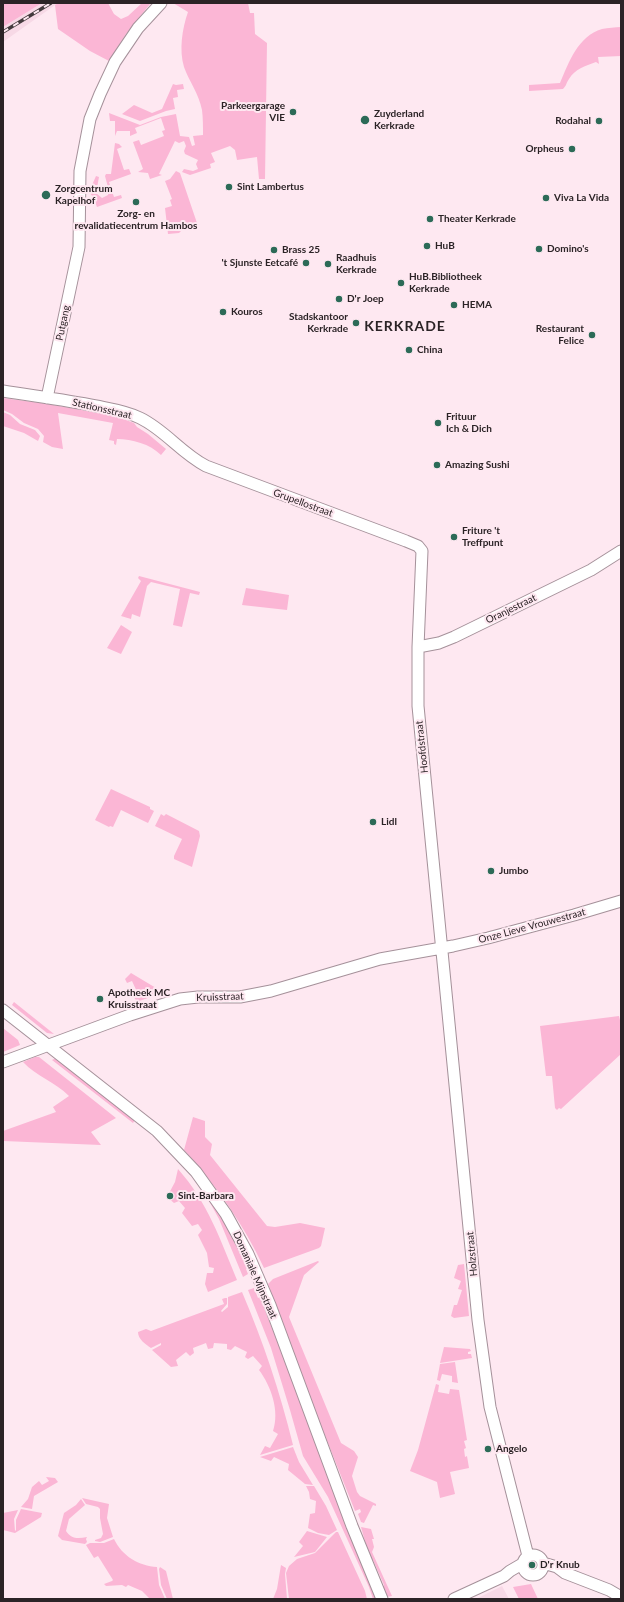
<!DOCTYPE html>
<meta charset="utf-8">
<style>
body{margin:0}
#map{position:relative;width:624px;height:1602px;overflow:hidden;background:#fee8f1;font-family:Lato,sans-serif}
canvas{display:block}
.frame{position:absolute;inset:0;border:4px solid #2b2326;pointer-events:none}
</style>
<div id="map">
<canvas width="624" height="1602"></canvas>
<div class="frame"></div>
</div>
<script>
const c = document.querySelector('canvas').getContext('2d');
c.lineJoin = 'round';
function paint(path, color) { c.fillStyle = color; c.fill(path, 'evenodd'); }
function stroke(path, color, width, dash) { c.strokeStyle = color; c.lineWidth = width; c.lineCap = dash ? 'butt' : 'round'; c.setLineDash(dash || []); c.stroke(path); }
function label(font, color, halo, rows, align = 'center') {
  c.font = font + ' Lato,sans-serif'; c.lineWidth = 4; c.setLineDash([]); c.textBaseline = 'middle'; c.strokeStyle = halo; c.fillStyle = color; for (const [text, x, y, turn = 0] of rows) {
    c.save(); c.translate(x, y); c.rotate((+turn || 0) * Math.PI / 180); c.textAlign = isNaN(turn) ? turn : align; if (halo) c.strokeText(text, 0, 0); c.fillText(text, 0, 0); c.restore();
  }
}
paint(new Path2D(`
 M42,3H58L3,42V27Z
 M502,1586L509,1599H476Z`), '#f7d9e6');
paint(new Path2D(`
 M3,3H42L3,27Z
 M58,3H108L114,14L121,19L128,16L142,3H148L150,4L126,34L109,61L90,51L58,29L55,5Z
 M173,3H248L250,13H254L255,34L267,43L265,179H259L257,157L237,160L235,150L230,146L211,153L215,162L210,164L211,168L190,175L182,172L184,169L193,171L198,169L196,164L198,160L185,154L184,151L186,146L184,141L179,143L175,141L159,174L162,175L150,179L148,173L138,172L143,169L133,142L139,140L141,145L164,136L162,131L165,130L161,118L135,128L137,133L130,136V131H117L115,136V121H110L109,113L140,125L161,117L176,114L180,136L189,137L192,146L195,145L193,136L203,135C203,126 203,118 202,110C199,94 189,81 184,67C179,50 182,29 188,12Z
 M621,27V56L598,57L599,64L596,62C585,66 575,69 569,79C566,83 567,85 563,89L529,91V85L560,83C569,62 578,36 602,29C608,28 615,27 621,27Z
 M173,84L176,85L183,84L184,89L177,90L178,97L173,98L175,109L166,111L140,121L122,114L134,105L152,113L162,109Z
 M115,143L119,144L122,147L117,149L124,170L129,169L131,174L109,182L114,197L121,195L122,198L97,207L93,197L89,192L96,176L99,177L96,193L102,198L108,195L109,191L105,176L106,174H111Z
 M176,171L180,173L198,226H192L193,230H188L184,228L179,233L168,234L165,208L172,206L170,200L172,199L165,181L170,179Z
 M3,398L48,404L115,416L134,423L137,427L148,434L166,449L161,455C150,444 132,439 117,439L116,445L114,444V441L109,440L113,423L58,413L63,449L52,447L43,442L44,436L38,429L24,423L12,414L3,410Z
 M3,412L10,415L20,424L35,430L40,436L38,441L24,433L3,426Z
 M139,576L200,592L199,595L190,593L182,627L173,625L180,589L151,582L147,586L140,617L132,614L131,619L121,616L141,581L138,578Z
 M246,588L289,595L287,610L242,605Z
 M121,625L132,632L121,654L107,648Z
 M111,789L150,807V809L154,811L148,823L121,810L113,827L110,826L109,827L95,820Z
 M161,814L164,816L166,814L199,831L200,836L192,867L174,859V856L182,839L155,826Z
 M131,973L161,991L163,993L139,1001L136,1000L133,996L138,994L132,981L127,983L125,979Z
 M14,1002L54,1034L47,1033L12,1005Z
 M619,1016L621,1024V1054L561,1109L559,1108L557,1110L555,1108L552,1076H546L540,1026Z
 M3,1028L18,1040L20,1045L3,1052Z
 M35,1057H39L116,1118L91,1132L101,1145L3,1141V1131L56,1112L53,1107L69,1096C55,1082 36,1076 23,1062Z
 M56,1058L135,1120L133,1123L52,1060Z
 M193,1117L205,1121V1137L212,1144L210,1155L267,1226L275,1227L300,1223L325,1228L321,1246L319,1248L264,1268C244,1225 216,1185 184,1150Z
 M178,1169C208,1203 220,1239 237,1280L208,1292L205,1284L207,1273H213L214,1268L209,1267L207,1253L198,1235L202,1230L198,1224L192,1226L182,1213L185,1208L179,1201L174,1203L167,1197L175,1182Z
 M210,1198L223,1219L248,1268L246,1269L248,1274L243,1277L219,1219L208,1199Z
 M318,1261L319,1262L304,1275L289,1317L341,1443L354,1451L358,1457L352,1476L357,1492L360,1496L376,1504V1506L373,1505L364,1523L361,1522L358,1514L361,1512L360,1509L355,1511L308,1393L268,1284L273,1279Z
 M464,1264L469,1316L454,1318L451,1316L454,1305H457L462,1290L458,1289L461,1281L454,1278L458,1265Z
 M254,1288L258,1298L260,1297L344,1515L342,1516L376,1599H373L369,1587L328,1497L303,1456L290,1410L271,1348L248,1290Z
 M242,1292C263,1341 280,1392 293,1445L260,1455L265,1446L270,1448L278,1434L273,1431C280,1411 271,1386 259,1370L262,1366L253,1356L248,1359L245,1357L247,1352L235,1346L231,1350L227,1349V1344L214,1343L213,1348L208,1349L206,1343L193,1348L194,1353L190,1356L186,1352L176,1360L178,1366L171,1367L152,1350L161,1345V1343L151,1348C145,1344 138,1339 138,1332L146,1329L151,1331L224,1304L222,1299L225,1298H227V1304L221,1311L222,1312L228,1307V1297Z
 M444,1347L470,1349L471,1351L468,1352V1354H471L472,1358L440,1363Z
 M455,1362L458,1383L452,1382V1376L442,1374L440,1381L437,1380L440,1364Z
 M436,1384L439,1385L438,1392L449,1394L450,1389L459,1390L467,1440L464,1441L466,1448L464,1449L465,1457L467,1456L469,1468L450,1472L455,1494L440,1498L437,1482L410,1471L418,1450Z
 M293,1447L299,1462L313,1485L305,1484L288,1470L289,1464L274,1457L271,1461L260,1457Z
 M46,1477L55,1478L58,1482L34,1496L32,1509L21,1507L28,1499L32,1487L39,1481L42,1485L49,1481Z
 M306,1486H314L326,1506L337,1530L329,1535L318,1533L308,1528L310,1514L315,1513L316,1501L310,1499L309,1492Z
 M82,1498L109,1504L107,1518L113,1537L100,1542L95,1541V1540L101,1538L103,1534L100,1518V1509L98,1507L86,1504Z
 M81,1499L85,1505L69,1519L66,1531C71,1539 78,1539 87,1537L86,1539L87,1542L85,1544L62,1540L58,1536L64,1513L76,1505Z
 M21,1509L42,1513L41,1517L15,1533L3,1530V1513L18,1510L14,1519L15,1531L16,1530V1520Z
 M361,1527L371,1529L374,1539H372L374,1547L372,1552L392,1596L387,1597L383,1588L384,1585L373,1560L370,1559Z
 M307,1531L327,1537L315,1552L294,1557L303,1546L299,1542Z
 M336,1532H338L365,1591L367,1599H289L286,1573L289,1566L297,1559L315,1553Z
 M114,1539C122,1556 139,1566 157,1567L159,1585L165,1599H150L142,1591L128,1585L126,1587L122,1585L106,1586L104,1584L112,1581L113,1580L98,1556L94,1558L86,1545L90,1543H104Z
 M281,1565L286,1568L285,1574L287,1599H273L277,1589Z
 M160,1567L166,1571L173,1599H167L161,1585L159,1569Z
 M531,1584L538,1599H519L513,1587Z`), '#fbb6d5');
const secondary = new Path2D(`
 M3,391C34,396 65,400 96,406C111,409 126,411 140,418C165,430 181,453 206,466L406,541L418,546L422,551L418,647V706L478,1320L490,1407L528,1556
 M47,398L79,247L80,171L90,119L100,94L115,62L138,28L161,3
 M418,647L439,643L454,637L591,570L621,551
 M3,1010L157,1131L196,1172L226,1214L248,1254L270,1305L352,1526L382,1599
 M3,1062L130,1015L180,999L198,997H240L271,991L380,959L453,946L488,938L574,915L621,901
 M523 1565a10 10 0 1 1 20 0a10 10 0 1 1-20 0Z
 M543,1563L557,1567L565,1573L609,1590L621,1597
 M454,1599L504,1576L510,1571L522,1564`);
stroke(secondary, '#a5919a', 13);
stroke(secondary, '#fff', 11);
const rail = new Path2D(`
 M3,32L51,3`);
stroke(rail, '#433a3d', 3.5);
stroke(rail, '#fee8f1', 2, [6]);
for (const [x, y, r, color] of [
 [293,112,4,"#2c6a57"],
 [365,120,5,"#2c6a57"],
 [599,121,4,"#2c6a57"],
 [572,149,4,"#2c6a57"],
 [229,187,4,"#2c6a57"],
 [46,195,5,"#2c6a57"],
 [546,198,4,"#2c6a57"],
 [136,202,4,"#2c6a57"],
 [430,219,4,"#2c6a57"],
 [427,246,4,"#2c6a57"],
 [539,249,4,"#2c6a57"],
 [274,250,4,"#2c6a57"],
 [306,263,4,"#2c6a57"],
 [328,264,4,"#2c6a57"],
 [401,283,4,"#2c6a57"],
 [339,299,4,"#2c6a57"],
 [454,305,4,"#2c6a57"],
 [223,312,4,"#2c6a57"],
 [356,323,4,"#2c6a57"],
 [592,335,4,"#2c6a57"],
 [409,350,4,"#2c6a57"],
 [438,423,4,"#2c6a57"],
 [437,465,4,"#2c6a57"],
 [454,537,4,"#2c6a57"],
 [373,822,4,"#2c6a57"],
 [491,871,4,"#2c6a57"],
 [100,999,4,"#2c6a57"],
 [170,1196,4,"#2c6a57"],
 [488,1449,4,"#2c6a57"],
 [532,1565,4,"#2c6a57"]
]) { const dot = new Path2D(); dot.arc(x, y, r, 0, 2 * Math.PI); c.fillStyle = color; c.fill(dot); stroke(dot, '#fee8f1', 1.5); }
label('bold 10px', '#2b2326', '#fee8f1', [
 ["Parkeergarage",285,106,"right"],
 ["VIE",285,118,"right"],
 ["Zuyderland",374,114],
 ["Kerkrade",374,126],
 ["Rodahal",591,121,"right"],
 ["Orpheus",564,149,"right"],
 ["Sint Lambertus",237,187],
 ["Zorgcentrum",55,189],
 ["Kapelhof",55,201],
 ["Viva La Vida",554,198],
 ["Zorg- en",136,214,"center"],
 ["revalidatiecentrum Hambos",136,226,"center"],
 ["Theater Kerkrade",438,219],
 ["HuB",435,246],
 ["Domino's",547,249],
 ["Brass 25",282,250],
 ["Raadhuis",336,258],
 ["Kerkrade",336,270],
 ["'t Sjunste Eetcafé",298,263,"right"],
 ["HuB.Bibliotheek",409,277],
 ["Kerkrade",409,289],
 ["D'r Joep",347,299],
 ["HEMA",462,305],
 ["Kouros",231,312],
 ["Stadskantoor",348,317,"right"],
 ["Kerkrade",348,329,"right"],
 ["Restaurant",584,329,"right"],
 ["Felice",584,341,"right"],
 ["China",417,350],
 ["Frituur",446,417],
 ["Ich & Dich",446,429],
 ["Amazing Sushi",445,465],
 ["Friture 't",462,531],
 ["Treffpunt",462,543],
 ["Lidl",381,822],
 ["Jumbo",499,871],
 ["Apotheek MC",108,993],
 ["Kruisstraat",108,1005],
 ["Sint-Barbara",178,1196],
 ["Angelo",496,1449],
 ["D'r Knub",540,1565]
], 'left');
label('10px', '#2b2326', '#fee8f1', [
 ["Putgang",63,323,-78],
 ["Stationsstraat",102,409,13],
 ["Grupellostraat",303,503,20],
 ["Oranjestraat",511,609,-26],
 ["Hoofdstraat",422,747,-96],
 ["Onze Lieve Vrouwestraat",532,926,-15],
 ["Kruisstraat",220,997,-2],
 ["Holzstraat",472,1254,-95],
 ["Domaniale Mijnstraat",255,1275,66]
]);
c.letterSpacing = '1px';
label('bold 14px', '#2b2326', '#fee8f1', [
 ["KERKRADE",405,326]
]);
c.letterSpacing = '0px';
</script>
